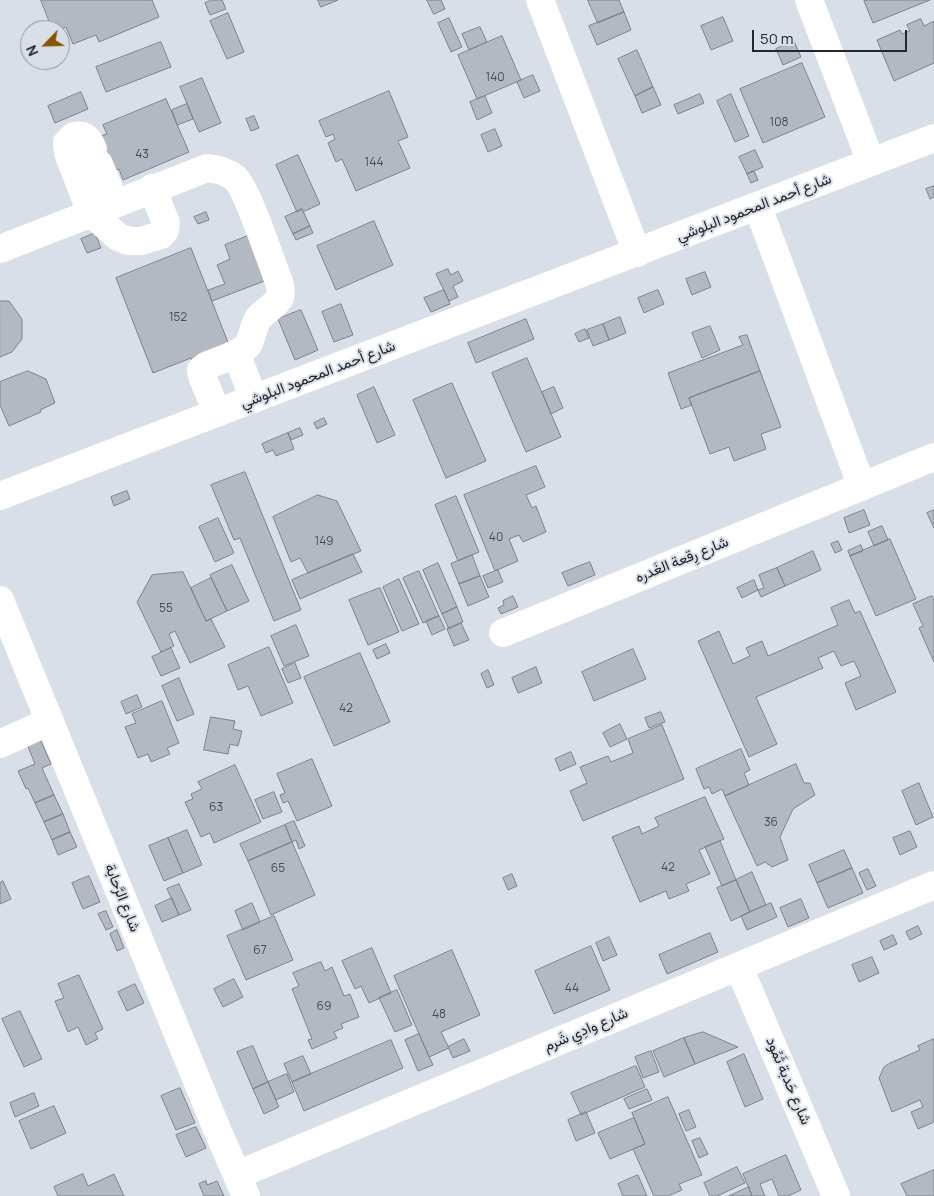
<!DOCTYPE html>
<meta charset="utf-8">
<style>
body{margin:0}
#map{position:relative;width:934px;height:1196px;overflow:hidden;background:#d9dfe8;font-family:Manrope,sans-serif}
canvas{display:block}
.north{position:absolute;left:20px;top:20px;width:50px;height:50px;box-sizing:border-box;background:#d9dfe8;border:1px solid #91959c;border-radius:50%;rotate:246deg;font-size:14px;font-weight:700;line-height:20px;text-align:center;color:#242629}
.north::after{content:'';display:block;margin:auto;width:18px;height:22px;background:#8a5502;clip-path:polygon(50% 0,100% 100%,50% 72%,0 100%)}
.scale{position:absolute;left:752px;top:30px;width:155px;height:22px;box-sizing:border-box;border:2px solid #242629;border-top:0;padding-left:6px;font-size:15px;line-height:18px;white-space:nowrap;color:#242629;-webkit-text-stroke:4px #d9dfe8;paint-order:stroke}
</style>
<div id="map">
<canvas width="934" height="1196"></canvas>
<div class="north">N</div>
<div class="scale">50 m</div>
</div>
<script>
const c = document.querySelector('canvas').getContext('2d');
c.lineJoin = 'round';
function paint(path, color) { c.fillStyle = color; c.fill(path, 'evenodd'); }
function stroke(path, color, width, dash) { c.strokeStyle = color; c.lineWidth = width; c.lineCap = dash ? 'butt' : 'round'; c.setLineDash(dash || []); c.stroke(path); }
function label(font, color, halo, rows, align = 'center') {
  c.font = font + ' Manrope,Vazirmatn,sans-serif'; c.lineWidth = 4; c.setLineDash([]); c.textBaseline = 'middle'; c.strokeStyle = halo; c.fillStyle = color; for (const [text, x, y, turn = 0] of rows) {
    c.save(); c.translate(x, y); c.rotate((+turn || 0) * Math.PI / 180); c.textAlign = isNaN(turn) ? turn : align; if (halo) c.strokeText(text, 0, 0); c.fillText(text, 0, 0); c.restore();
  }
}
const building = new Path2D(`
 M41,0H152L159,17L99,42L96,35L73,44L66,27L59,30H53Z
 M212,0H222L226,9L210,15L205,3Z
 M318,0H338L321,7Z
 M427,0H441L445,9L434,14Z
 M588,0H619L624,12L598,23Z
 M868,0H930L873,23L864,1Z
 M624,12L631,30L597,45L589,26Z
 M228,13L244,52L227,59L210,21Z
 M723,17L733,41L711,50L701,26Z
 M449,18L462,47L451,52L438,23Z
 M921,19L924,26L934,21V63L894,81L877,40L900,30L902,34L910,31L907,25Z
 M480,27L487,42L469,50L462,34Z
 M502,36L521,80L477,99L458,55Z
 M794,41L801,57L783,65L776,49Z
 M161,42L171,67L106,92L96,67Z
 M637,50L653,87L635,96L618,59Z
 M802,63L825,117L763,143L740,89Z
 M533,75L540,91L524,98L517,82Z
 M202,78L221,123L199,132L180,87Z
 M653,87L661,105L642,113L635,96Z
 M389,91L408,137L398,141L410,168L356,191L342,159L336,162L328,143L335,139L333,134L326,137L319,121Z
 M81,92L88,109L55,123L48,106Z
 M700,94L704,103L678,114L674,105Z
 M731,94L749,136L735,142L717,101Z
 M485,96L492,113L477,120L470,102Z
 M166,99L189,152L123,180L119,169L112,171L98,137L107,134L103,125Z
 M187,104L193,119L177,125L172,110Z
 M254,116L259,128L251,131L246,119Z
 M495,129L502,146L488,152L481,135Z
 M755,150L763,167L747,174L739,157Z
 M298,155L320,204L303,212L302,209L297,212L276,165Z
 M754,171L758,180L751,183L747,174Z
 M934,186V197L930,199L926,189Z
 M302,209L310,226L293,234L285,217Z
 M206,212L209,220L198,224L194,217Z
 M374,221L393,265L336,290L317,246Z
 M310,226L313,233L296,240L293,234Z
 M258,232L275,277L212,301L208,290L225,284L217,265L230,259L225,245Z
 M95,233L101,248L87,253L81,239Z
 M191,248L231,350L193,365L191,358L153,373L116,278Z
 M448,269L451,275L458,271L463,281L453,286L458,297L449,301L436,274Z
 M705,272L711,287L692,295L686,279Z
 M444,290L450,304L431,312L424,298Z
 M658,290L664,304L644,313L638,298Z
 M0,301H9L22,319V339L12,352L0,357Z
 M341,304L353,335L334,342L322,312Z
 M301,310L318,350L295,360L278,319Z
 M620,317L626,333L609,340L603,324Z
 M526,319L534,339L476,363L468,343Z
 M603,324L609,340L593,346L587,330Z
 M710,326L720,350L702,358L692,333Z
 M585,329L589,338L579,342L575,334Z
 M747,335L760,371L689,398L692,405L681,409L668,373L743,345L739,337Z
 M527,358L561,437L526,452L492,373Z
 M28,371L46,379L55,403L40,410L41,412L9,426L0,405V382Z
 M760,371L781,427L761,434L766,449L734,461L729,447L710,454L689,398Z
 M452,383L486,461L446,478L413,400Z
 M374,387L395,435L377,443L357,395Z
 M554,387L563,408L551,414L542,392Z
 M324,418L327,424L317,429L314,423Z
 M300,428L303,435L291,440L288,433Z
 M288,433L294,449L276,456L273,450L266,453L262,444Z
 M536,466L545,487L526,495L532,508L536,506L546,532L523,542L519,535L509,539L518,561L495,571L464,495Z
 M245,472L301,610L274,621L240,538L234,540L211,485Z
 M127,491L130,499L114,506L111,497Z
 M318,495L337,501L361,551L308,573L300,558L291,562L273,517Z
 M456,496L479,552L458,561L435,505Z
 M864,510L870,525L849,533L844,518Z
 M934,510V528L927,513Z
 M218,518L234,553L215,562L199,527Z
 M882,526L888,540L874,546L868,532Z
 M890,539L916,599L876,616L850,556Z
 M838,541L842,550L835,553L831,544Z
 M861,545L863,551L850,556L848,551Z
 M813,551L821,570L785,586L777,568Z
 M353,554L362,572L300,599L292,580Z
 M472,555L480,576L459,584L451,564Z
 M590,562L595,575L568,586L562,573Z
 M438,563L457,607L442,614L423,570Z
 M232,565L249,601L227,611L210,575Z
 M777,568L785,586L761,597L758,590L764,588L759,575Z
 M498,570L503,582L488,588L483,576Z
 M419,571L439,616L423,623L403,578Z
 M183,572L206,621L211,619L225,647L190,663L175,631L169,634L174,646L161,652L137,602L152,575Z
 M480,576L489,597L468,606L459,584Z
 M211,578L227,611L206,621L191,588Z
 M399,579L419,624L402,631L383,587Z
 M754,580L758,590L742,598L737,588Z
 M380,588L399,632L368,645L349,600Z
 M513,596L518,607L501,614L498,608L504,605L503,601Z
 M932,596L934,600V662L919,628L923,626L913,604Z
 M849,600L855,613L860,611L896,692L856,710L845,683L861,676L854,661L841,666L834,651L818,658L823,668L756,697L777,744L749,757L698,641L719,631L733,664L750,656L746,648L762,641L768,656L838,625L831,608Z
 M457,607L463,622L449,629L442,614Z
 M439,616L445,629L432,635L426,621Z
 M461,623L469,640L454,646L447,629Z
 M296,625L309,656L284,666L271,636Z
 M386,644L390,653L377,659L373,650Z
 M269,647L293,703L261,716L248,686L238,690L228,665Z
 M171,648L180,668L161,676L152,657Z
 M633,649L646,679L594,701L582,672Z
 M360,653L390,722L334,746L304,677Z
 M295,663L301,678L288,683L282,669Z
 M536,667L542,683L518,693L512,678Z
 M488,670L494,685L487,688L481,674Z
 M179,678L194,714L177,721L162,686Z
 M137,695L142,707L126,714L121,702Z
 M162,701L179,743L167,748L170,754L151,762L148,754L138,758L125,727L136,723L132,714Z
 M661,712L665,722L649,728L645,718Z
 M211,717L235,721L233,729L242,731L238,746L230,744L228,754L204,750Z
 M620,724L627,739L610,747L603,733Z
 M662,725L684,779L583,821L570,791L587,783L580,767L608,756L611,762L633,753L628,739Z
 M40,739L51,764L42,768L54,795L35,803L28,788L26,789L18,771L35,764L27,744Z
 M741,749L750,770L744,773L749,785L725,796L722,789L712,794L709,787L704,789L696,769Z
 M571,752L576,764L560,771L555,759Z
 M312,759L332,806L297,821L288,801L283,803L280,795L285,793L277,774Z
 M796,764L804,783H810L815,795L793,809L780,837L788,860L772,867L765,862L757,866L725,796Z
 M235,765L261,822L214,843L210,833L201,837L185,802L193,799L191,794L202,789L198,782Z
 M919,783L933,817L916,825L902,791Z
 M274,792L282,812L263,819L255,800Z
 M54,795L63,814L44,822L35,803Z
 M705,797L724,839L699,850L710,874L686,884L689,891L669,899L666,891L640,902L612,837L639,826L642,834L659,826L655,818Z
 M63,814L70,832L52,840L44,822Z
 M294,821L305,846L299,849L296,840L292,842L285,825Z
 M285,825L292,842L248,861L240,844Z
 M187,830L202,865L183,873L168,838Z
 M910,831L917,847L900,855L893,838Z
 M70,832L77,847L58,855L52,840Z
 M168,838L183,873L164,881L149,846Z
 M720,841L736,880L722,886L705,847Z
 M292,842L315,895L271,915L248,861Z
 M844,850L852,868L817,883L809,865Z
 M852,868L863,893L828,908L817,883Z
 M868,869L876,886L867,890L859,873Z
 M752,872L766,905L750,912L736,880Z
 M512,874L517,886L508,890L503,878Z
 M89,876L100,902L83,909L72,883Z
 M736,880L750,912L731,921L717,888Z
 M3,881L11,899L0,904V883Z
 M179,884L191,910L179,915L167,889Z
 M172,898L179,915L162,922L155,906Z
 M801,899L809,918L788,927L780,908Z
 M252,903L260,922L243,930L235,911Z
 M771,903L777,917L747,930L741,916Z
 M106,911L113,927L106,930L98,914Z
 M274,916L293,960L246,980L227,936Z
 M918,926L922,934L910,940L906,932Z
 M117,930L124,948L117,951L110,934Z
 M710,933L718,952L667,974L659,955Z
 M893,935L897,944L884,950L880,941Z
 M609,937L617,955L603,961L596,943Z
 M591,946L610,990L554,1014L535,971Z
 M372,948L391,993L369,1003L361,986L355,989L342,961Z
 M452,950L480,1015L441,1032L449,1048L429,1057L394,976Z
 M872,957L879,973L859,982L852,965Z
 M321,962L325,971L332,967L344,996L350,994L359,1017L341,1024L343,1028L334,1032L337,1038L312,1049L308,1040L312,1039L292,989L299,986L293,973Z
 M79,975L103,1029L95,1033L98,1039L86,1045L78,1027L68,1032L55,1001L64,998L58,984Z
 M234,979L243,997L223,1007L214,989Z
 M135,984L144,1003L127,1011L118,992Z
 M397,990L412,1025L395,1032L379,998Z
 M20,1011L42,1059L24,1067L2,1019Z
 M703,1032L738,1047L695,1064L684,1038Z
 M419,1034L433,1065L418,1071L405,1040Z
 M684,1038L695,1064L664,1077L653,1051Z
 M464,1039L470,1051L453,1058L448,1047Z
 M934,1039V1122L918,1129L911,1112L923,1107L920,1100L892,1112L879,1078L884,1067L890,1063L920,1050L918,1046Z
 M391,1040L403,1068L304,1111L292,1082Z
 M253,1046L268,1082L253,1089L237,1052Z
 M651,1051L659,1072L643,1078L635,1057Z
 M744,1054L763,1099L745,1107L727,1062Z
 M303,1056L311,1074L292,1082L284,1064Z
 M636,1066L645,1087L581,1115L571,1093Z
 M287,1074L294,1092L276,1100L268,1082Z
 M268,1082L279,1107L264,1114L253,1089Z
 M180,1088L195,1123L176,1130L161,1096Z
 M647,1089L652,1100L629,1109L624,1099Z
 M34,1093L39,1106L15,1117L10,1103Z
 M668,1097L702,1175L679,1184L682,1190L668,1196H654L633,1149L645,1144L632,1113Z
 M54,1106L66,1133L31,1149L19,1121Z
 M689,1110L696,1127L686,1131L679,1114Z
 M586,1112L595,1133L576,1141L568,1120Z
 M634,1118L645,1144L610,1159L598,1133Z
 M196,1127L206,1148L186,1157L176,1135Z
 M700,1138L708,1154L699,1158L692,1141Z
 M786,1155L801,1190L788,1196H779L772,1179L760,1184L765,1196H752L743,1174Z
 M737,1167L745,1183L717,1196H710L704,1183Z
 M934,1170V1196H907L901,1184Z
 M83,1174L88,1186L114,1174L124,1196H58L54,1187Z
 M638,1175L647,1196H623L618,1184Z
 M206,1181L207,1185L217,1181L224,1196H204L199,1184Z
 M749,1187L752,1196H729Z`);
paint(building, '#b3b9c2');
stroke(building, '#7d838b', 1);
stroke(new Path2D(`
 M540,0L637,253
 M809,0L871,162
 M93,149C89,139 85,134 74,136L67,143L68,153L91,213L118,237L129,241H141L161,235L165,230L166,223L152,188
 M99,164L115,203
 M758,207L862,487
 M0,249L207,168C218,169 226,171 235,178C247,188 271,262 279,282C280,287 282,291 280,297C276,306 264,311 258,319C252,328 253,341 245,348C237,355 217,361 206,366L201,370L202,376L217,413
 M236,353L254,399
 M0,496L934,138
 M0,600L216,1127L246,1196
 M503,633L934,457
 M0,744L50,721
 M739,967L836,1196
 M237,1175L934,885`), '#fff', 28);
label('12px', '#484b4f', null, [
 ["140",495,78],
 ["108",779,123],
 ["43",142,155],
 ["144",374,163],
 ["152",178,318],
 ["40",496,538],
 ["149",324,542],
 ["55",166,609],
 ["42",346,709],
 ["63",216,808],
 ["36",771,823],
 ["42",668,868],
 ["65",278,869],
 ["67",260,951],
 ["44",572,989],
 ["69",324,1007],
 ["48",439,1015]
]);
label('15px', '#242629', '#d9dfe8', [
 ["شارع أحمد المحمود البلوشي",754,208,-21],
 ["شارع أحمد المحمود البلوشي",318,375,-21],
 ["شارع رِقعة الغَدره",682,560,-22],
 ["شارع الرَّحابة",122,898,68],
 ["شارع وادِي شَرم",586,1030,-23],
 ["شارع حَدبة ثَمُود",788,1081,67]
]);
</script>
